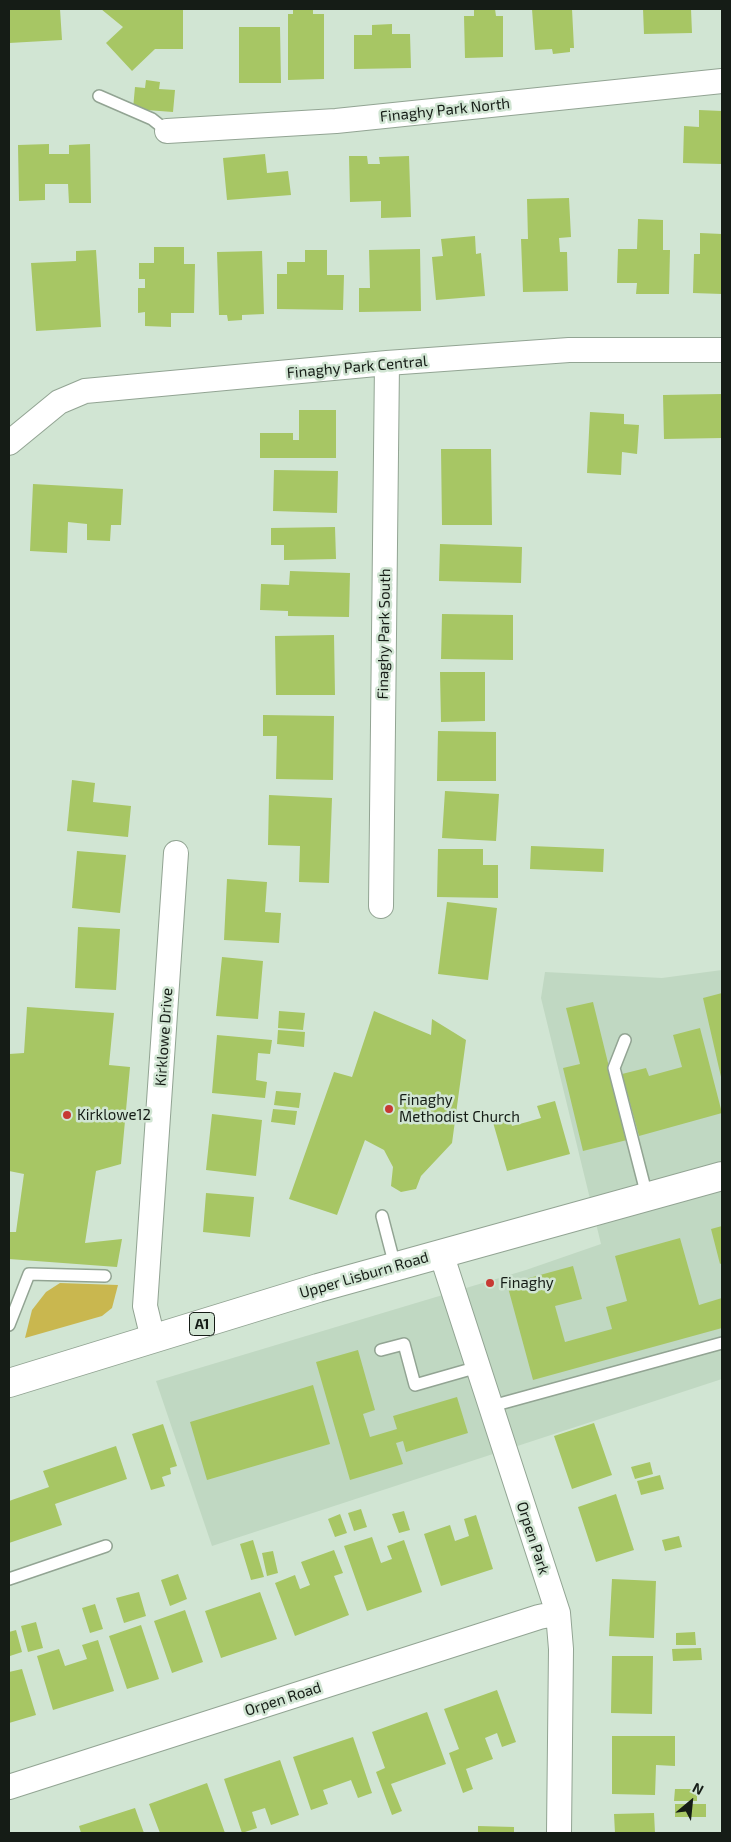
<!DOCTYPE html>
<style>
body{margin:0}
#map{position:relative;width:731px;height:1842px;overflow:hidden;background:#d1e5d3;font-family:"Exo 2",sans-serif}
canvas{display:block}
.frame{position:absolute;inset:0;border:10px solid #151c16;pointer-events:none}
.north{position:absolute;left:666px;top:1777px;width:50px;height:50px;-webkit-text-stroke:4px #d1e5d3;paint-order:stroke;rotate:28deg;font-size:14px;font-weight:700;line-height:20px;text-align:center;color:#151c16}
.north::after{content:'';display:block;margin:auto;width:18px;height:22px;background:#151c16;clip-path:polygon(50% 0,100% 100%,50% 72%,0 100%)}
</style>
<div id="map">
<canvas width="731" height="1842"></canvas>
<div class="frame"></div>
<div class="north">N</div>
</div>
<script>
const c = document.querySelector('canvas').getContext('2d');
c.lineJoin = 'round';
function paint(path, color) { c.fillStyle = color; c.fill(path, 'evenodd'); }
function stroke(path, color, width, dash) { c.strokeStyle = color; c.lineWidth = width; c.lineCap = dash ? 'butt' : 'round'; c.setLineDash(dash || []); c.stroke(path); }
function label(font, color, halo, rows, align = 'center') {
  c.font = font + ' "Exo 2",sans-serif'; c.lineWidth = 5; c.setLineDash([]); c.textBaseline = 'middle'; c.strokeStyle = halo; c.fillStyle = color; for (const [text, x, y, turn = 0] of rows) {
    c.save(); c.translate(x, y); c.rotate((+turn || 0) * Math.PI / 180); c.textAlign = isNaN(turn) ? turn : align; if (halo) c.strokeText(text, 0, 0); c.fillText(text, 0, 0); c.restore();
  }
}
paint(new Path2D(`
 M722,970V1379L212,1546L156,1381L526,1270L601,1244L541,998L545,972L662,978Z`), '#c0d8c2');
paint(new Path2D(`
 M60,1283L118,1285L112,1308L102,1316L25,1338L32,1310L46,1292Z`), '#c9b74f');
paint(new Path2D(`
 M9,9H60L62,40L9,43Z
 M101,9H183V49H155L132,71L106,43L123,27Z
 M293,9H313V14H324V79L288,80V14H293Z
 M474,9H495L496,16H503V57L465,58L464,16H474Z
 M532,9H572L574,48H570V52L553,54L552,49L535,50Z
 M643,9H691L692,33L644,34Z
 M392,24V34H410L411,68L354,69V35H372V25Z
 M239,27H280L281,83H239Z
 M146,80L160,82L159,89L175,90L173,112L133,109L135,87L145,88Z
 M699,110L722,111V164L683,163L684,126L699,127Z
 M49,144V154H69V145L90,144L91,203H69L68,184H45V200L19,201L18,145Z
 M265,154L267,173L288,171L291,195L227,200L223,158Z
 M349,156H367L368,164H380L379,157L409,156L411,217L381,218V201L350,202Z
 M569,198L571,237L559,238L560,252H567L568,291L523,292L521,239H528L527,199Z
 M638,219L663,220V250H670L669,294H636L637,283H617L618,249H637Z
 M700,233L722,234V294L693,293L694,254H700Z
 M475,236L476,254L481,253L485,296L436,300L432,257L443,256L441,239Z
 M154,247H184V264H195L194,313H171V327L145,326V312L138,313V288H145V279H139V263H154Z
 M420,249L421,311L359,312V288H370L369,250Z
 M96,250L101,327L36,331L31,263L76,261V251Z
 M305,250H327V275H344L343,310L277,309V274H287V262H305Z
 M262,251L264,314L242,315V320L228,321L227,315H219L217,252Z
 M722,394V438L664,439L663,395Z
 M299,410H336V458H260V433H293V440H299Z
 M590,412L624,414V424L639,425L637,454L622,452L621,475L587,473Z
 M441,449H491L492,525H442Z
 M274,470L338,471L337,513L273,511Z
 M33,484L123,489L121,525H111L110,541L87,540V524L68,522L67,553L30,551Z
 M335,527L336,559L284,560V545H271V528Z
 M440,544L522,547L521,583L439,581Z
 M290,571L350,573L349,617L288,616V611L260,610L261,584L289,585Z
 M442,614L513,615V660L441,659Z
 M334,635L335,695H276L275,636Z
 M440,672H485V721L441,722Z
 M263,715L334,716L333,780L276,779L277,736H263Z
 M438,731L496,732V781H437Z
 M72,780L95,783L93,802L131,806L128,837L67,831Z
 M445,791L499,794L496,841L442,838Z
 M269,795L332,798L329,883L299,882L300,846L268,845Z
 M531,846L604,849L603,872L530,869Z
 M438,849H483V865H498V898L437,897Z
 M77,851L126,855L120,913L72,908Z
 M227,879L267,882L265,912L281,913L279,943L224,940Z
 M447,902L497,908L488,980L438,974Z
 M78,927L120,929L116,990L75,988Z
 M222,957L263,961L258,1019L216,1016Z
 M722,993V1077H721L703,998Z
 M593,1002L627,1140L583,1151L563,1068L580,1064L566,1008Z
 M27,1007L114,1013L109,1065L130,1067L121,1164L96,1171L85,1243L122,1239L117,1267L9,1259V1232H16L24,1174L9,1171V1054L24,1053Z
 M279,1011L305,1013L303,1030L278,1028Z
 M374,1011L431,1035L432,1019L466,1040L452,1143L421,1176L416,1189L401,1192L391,1186L393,1167L384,1150L365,1140L337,1215L289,1199L334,1072L352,1077Z
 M700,1028L722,1113L639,1136L622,1074L646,1068L649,1076L682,1067L673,1035Z
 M278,1030L305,1032L304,1047L277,1044Z
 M217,1035L272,1040L270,1054L258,1053L256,1080L267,1082L265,1098L212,1093Z
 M276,1091L301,1093L299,1108L274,1105Z
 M555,1101L570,1154L507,1171L492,1119L509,1115L512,1126L527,1122L541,1118L537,1106Z
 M273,1109L297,1111L295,1125L271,1122Z
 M212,1114L262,1120L256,1176L206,1170Z
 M206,1193L254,1197L250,1237L203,1232Z
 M722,1226V1263L720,1264L711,1229Z
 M680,1238L699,1305L722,1298V1328L533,1380L507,1284L573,1266L582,1299L555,1306L565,1342L612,1329L606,1307L627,1301L615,1256Z
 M358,1350L375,1410L363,1414L370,1437L397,1429L393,1416L457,1397L468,1433L406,1452L403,1441L396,1443L403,1464L350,1480L316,1362Z
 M313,1385L330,1444L207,1480L190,1422Z
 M594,1423L612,1475L572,1489L554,1436Z
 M163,1424L177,1466L170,1468L171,1474L162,1477L165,1486L151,1490L132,1434Z
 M116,1446L127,1479L55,1504L62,1525L9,1543V1501L49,1487L43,1471Z
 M650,1462L653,1474L635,1479L631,1467Z
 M660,1475L664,1489L641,1495L637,1481Z
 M616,1494L634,1550L596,1562L578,1507Z
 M361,1509L367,1527L354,1531L348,1513Z
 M404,1511L410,1530L399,1533L392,1514Z
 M340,1514L347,1533L335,1537L328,1519Z
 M476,1515L493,1569L441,1586L424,1534L450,1525L455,1541L469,1536L464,1519Z
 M679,1536L682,1547L665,1551L662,1540Z
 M372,1537L381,1563L392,1559L387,1546L404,1540L422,1592L367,1611L344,1546Z
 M253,1540L264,1577L251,1580L240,1544Z
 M334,1550L343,1573L334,1576L349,1615L295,1636L275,1583L295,1575L300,1589L310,1585L301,1562Z
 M273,1551L278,1573L267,1576L262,1553Z
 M178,1574L187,1599L170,1606L161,1580Z
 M612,1579L656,1581L654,1638L609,1636Z
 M139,1592L146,1616L124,1623L116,1598Z
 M260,1592L277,1639L221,1658L205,1611Z
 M95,1604L103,1629L90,1633L82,1608Z
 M185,1610L203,1662L172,1673L154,1621Z
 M36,1622L43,1648L28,1652L21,1626Z
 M141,1625L159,1679L127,1689L109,1636Z
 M16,1630L22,1652L10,1656L9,1632Z
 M695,1632L696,1645H676V1633Z
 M98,1640L114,1691L53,1710L37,1656L59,1649L65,1666L87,1659L82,1645Z
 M701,1648L702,1660L673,1661L672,1649Z
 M612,1656H653L652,1714L611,1713Z
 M22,1669L36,1715L9,1723V1672Z
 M497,1690L516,1742L502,1747L497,1733L485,1738L493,1759L466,1769L473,1789L463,1793L449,1753L459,1749L444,1709Z
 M427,1712L446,1764L391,1784L402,1811L392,1815L376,1772L385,1768L372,1732Z
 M612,1736H675V1766L656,1765L655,1795L612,1794Z
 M353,1737L372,1793L358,1798L351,1780L323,1790L328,1804L311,1810L293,1757Z
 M280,1760L299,1815L271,1825L265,1808L252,1812L257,1828L242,1833L224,1779Z
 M207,1783L225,1833H160L149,1804Z
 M675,1789H697V1801H674Z
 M675,1804H706V1817H675Z
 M135,1808L144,1833H81L79,1826Z
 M654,1813L655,1833H615L614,1814Z
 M478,1826L514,1827V1833H478Z`), '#a7c664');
const lane = new Path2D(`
 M99,96L152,119L167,131
 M625,1040L614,1068L647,1196
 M382,1216L395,1266
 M9,1325L29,1274L105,1276
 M381,1350L404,1344L415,1385L478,1367
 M492,1406L722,1343
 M9,1579L106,1546`);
const street = new Path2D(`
 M167,131L336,121L722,81
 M9,443L59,402L85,391L387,363L569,350H722
 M381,906L387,363
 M441,1253L558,1613L561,1649L559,1833
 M153,1339L145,1306L176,853
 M9,1787L539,1617L558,1613`);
const primary = new Path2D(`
 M9,1383L318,1288L722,1176`);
stroke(lane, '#92a493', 14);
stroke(street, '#92a493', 26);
stroke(primary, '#92a493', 30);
stroke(lane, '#fff', 11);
stroke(street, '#fff', 24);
stroke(primary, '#fff', 28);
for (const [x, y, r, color] of [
 [389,1109,5,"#c73933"],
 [67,1115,5,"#c73933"],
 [490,1283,5,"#c73933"]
]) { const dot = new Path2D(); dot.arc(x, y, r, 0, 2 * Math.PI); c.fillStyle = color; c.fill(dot); stroke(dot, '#d1e5d3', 2); }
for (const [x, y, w] of [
 [202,1324,25]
]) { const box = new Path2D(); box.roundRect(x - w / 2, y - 11.5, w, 23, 4); c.fillStyle = '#d1e5d3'; c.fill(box); stroke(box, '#151c16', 1); }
label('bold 14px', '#151c16', null, [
 ["A1",202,1324]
]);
label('15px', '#151c16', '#d1e5d3', [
 ["Finaghy Park North",445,110,-6],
 ["Finaghy Park Central",357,367,-5],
 ["Finaghy Park South",384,634,-89],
 ["Kirklowe Drive",164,1037,-86],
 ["Upper Lisburn Road",364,1275,-16],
 ["Orpen Park",533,1538,72],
 ["Orpen Road",283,1699,-18]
]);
label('15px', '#151c16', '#d1e5d3', [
 ["Finaghy",399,1100],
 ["Methodist Church",399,1117],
 ["Kirklowe12",77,1115],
 ["Finaghy",500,1283]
], 'left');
</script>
